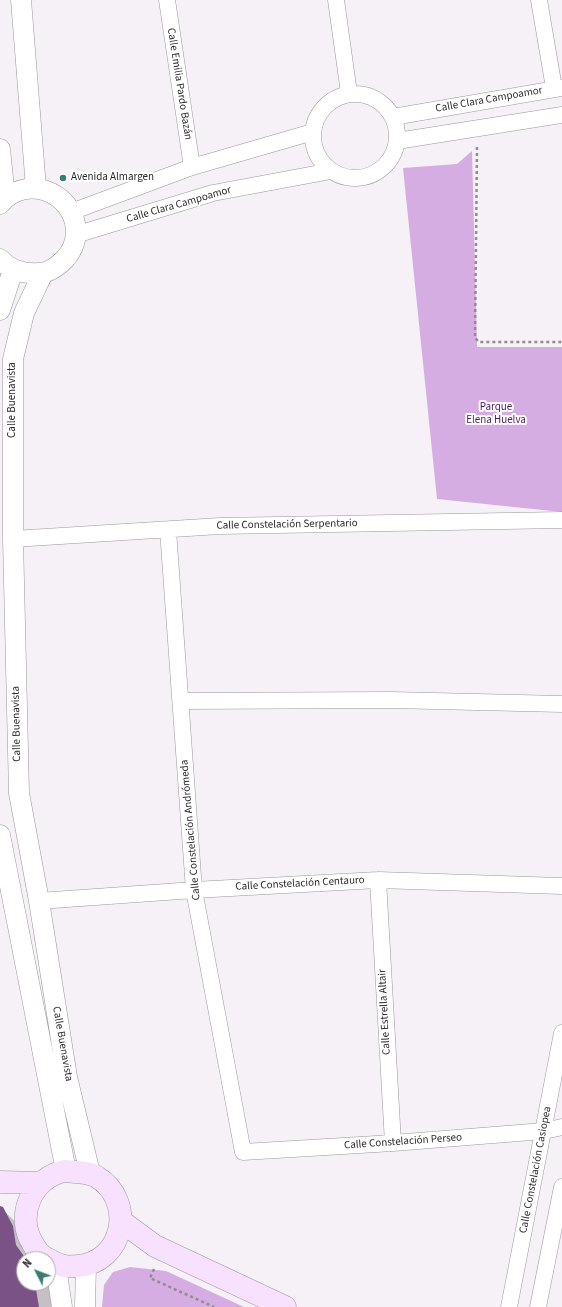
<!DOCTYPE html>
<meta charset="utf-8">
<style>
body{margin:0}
#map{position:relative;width:562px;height:1307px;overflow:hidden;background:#f6f0f7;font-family:"Source Sans 3",sans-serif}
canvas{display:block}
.north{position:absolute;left:16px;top:1251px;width:40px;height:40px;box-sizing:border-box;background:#fff;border:1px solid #abaaab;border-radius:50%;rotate:312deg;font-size:11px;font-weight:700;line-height:16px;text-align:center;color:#2c2a2c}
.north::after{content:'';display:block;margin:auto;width:14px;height:18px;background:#3a7e72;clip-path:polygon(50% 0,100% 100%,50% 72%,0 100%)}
</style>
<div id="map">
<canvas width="562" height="1307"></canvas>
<div class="north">N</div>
</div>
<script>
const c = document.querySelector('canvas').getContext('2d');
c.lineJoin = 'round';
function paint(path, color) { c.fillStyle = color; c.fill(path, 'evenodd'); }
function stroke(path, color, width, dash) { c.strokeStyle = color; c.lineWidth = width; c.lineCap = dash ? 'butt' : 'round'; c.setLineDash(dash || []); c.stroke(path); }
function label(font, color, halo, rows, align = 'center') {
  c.font = font + ' "Source Sans 3",sans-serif'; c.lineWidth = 4; c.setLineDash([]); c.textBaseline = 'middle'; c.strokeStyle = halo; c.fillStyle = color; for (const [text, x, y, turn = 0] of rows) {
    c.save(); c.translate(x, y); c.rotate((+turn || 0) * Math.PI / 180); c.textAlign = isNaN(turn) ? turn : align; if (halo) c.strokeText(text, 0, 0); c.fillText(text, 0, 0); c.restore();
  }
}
paint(new Path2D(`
 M472,151L477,347H562V512L437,499L403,168L457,164Z
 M130,1267L166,1271L244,1307H102L104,1285L113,1272Z`), '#d6ade2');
paint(new Path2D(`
 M0,1207L21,1227L33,1259H24V1283H48L51,1288L54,1307H0Z`), '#0003');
paint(new Path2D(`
 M0,1206L3,1207L13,1226L16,1245L26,1259H24V1283H35L39,1307H0Z`), '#7a5286');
const minor = new Path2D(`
 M167,0L192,167
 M336,0L349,93
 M539,0L554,88
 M313 136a42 42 0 1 1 84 0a42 42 0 1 1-84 0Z
 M393,117L562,88
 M397,141L562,115
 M71,212L192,167L313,132
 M75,235L213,193L331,171
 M168,530L194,890L243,1152L393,1143L544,1131L562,1127
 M13,539L220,526L562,520
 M181,701L391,700L562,704
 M378,880L393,1143
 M39,901L194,890L378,880L562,886
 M509,1307L562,1033
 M538,1307L562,1187`);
const tertiary = new Path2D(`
 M21,0L36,188
 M0,149L5,198
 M0,204C7,195 15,191 26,189C65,184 92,229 65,259C58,266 49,273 39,273C24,274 10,271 0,259
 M43,273L24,313L13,359V539L19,793L39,901L67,1077L90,1173
 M0,310L13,270
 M0,835L66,1171
 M48,1262L57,1274L62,1307
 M85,1307L86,1265`);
const secondary = new Path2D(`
 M0,1182L41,1183
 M121,1221L155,1246L285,1307
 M47,1259C41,1256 36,1250 33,1244C15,1216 32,1177 65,1171C69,1171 73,1172 77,1172C84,1173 91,1173 97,1177C136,1201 124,1263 77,1266C73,1266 69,1267 65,1266C59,1265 53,1262 48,1259`);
stroke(minor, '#9b969d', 17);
stroke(tertiary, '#9b969d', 21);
stroke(secondary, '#9b969d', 23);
stroke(new Path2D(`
 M477,147L475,338L479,342H562
 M154,1269L150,1278L214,1307`), '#908c90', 2.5, [3, 3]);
stroke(minor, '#fff', 16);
stroke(tertiary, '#fff', 20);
stroke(secondary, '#f7e1fe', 22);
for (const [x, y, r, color] of [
 [63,178,4,"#3a7e72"]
]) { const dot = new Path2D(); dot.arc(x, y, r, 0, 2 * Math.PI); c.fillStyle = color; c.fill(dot); stroke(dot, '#fff', 1.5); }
label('11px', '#2c2a2c', '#fff', [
 ["Calle Emilia Pardo Bazán",179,84,81],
 ["Calle Clara Campoamor",489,100,-10],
 ["Calle Clara Campoamor",179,205,-16],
 ["Calle Buenavista",13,400,-90],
 ["Calle Constelación Serpentario",287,525,-1],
 ["Calle Buenavista",17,724,-91],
 ["Calle Constelación Andrómeda",191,830,-95],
 ["Calle Constelación Centauro",300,884,-3],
 ["Calle Estrella Altair",385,1012,-93],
 ["Calle Buenavista",62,1044,80],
 ["Calle Constelación Perseo",403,1142,-4],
 ["Calle Constelación Casiopea",536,1170,-79]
]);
label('11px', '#2c2a2c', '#fff', [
 ["Avenida Almargen",71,178]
], 'left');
label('11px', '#501b5e', '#fff', [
 ["Parque",496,408],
 ["Elena Huelva",496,421]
]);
</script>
